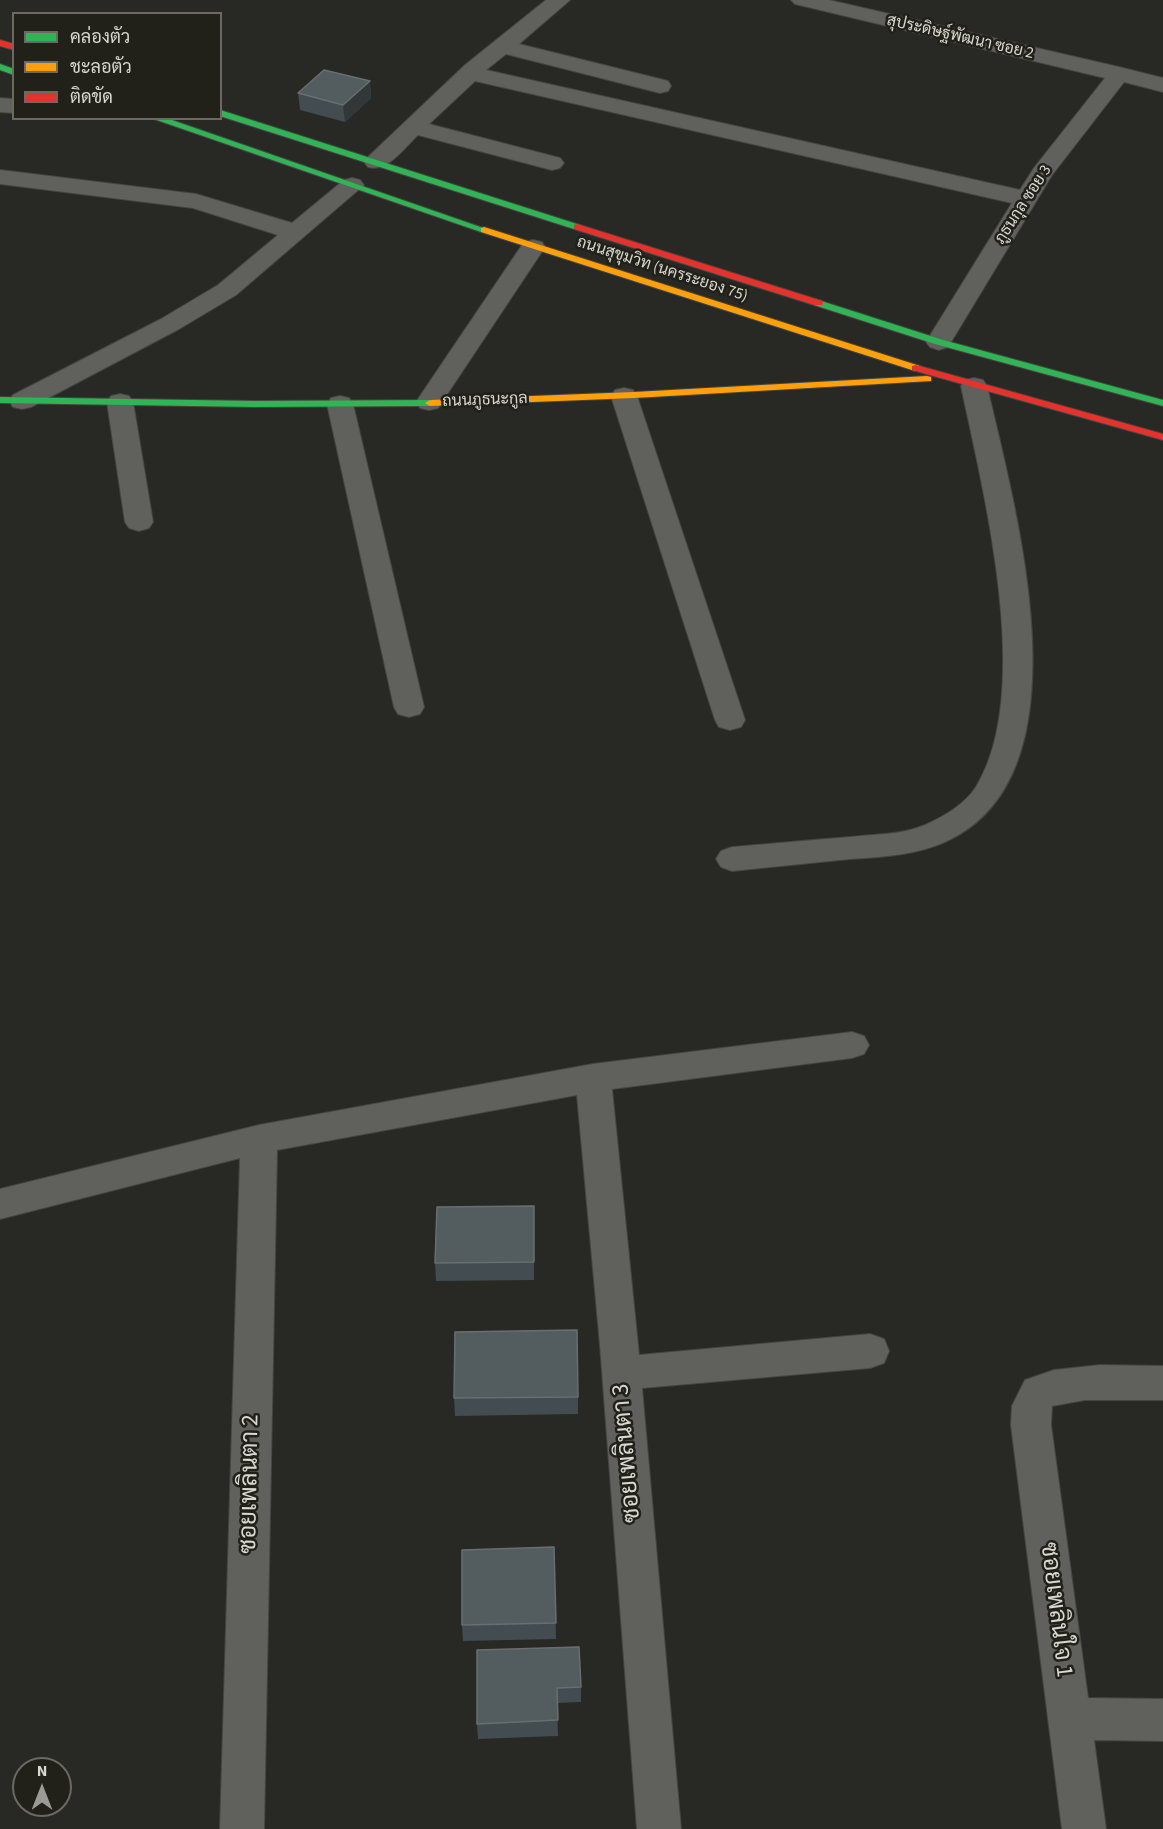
<!DOCTYPE html>
<meta charset="utf-8">
<style>
body{margin:0}
#map{position:relative;width:1163px;height:1829px;overflow:hidden;background:#282824;font-family:"Source Sans 3",Sarabun,sans-serif}
canvas{display:block}
.legend{position:absolute;left:12px;top:12px;width:210px;height:108px;box-sizing:border-box;background:#212119;border:2px solid #6a6a63;margin:0;padding:8px 10px;list-style:none;font-size:18px;color:#d8d8d3}
.legend li{display:flex;align-items:center;gap:12px;height:30px}
.legend b{width:30px;border:2px solid #6a6a63}
.north{position:absolute;left:12px;top:1757px;width:60px;height:60px;box-sizing:border-box;background:#212119;border:2px solid #6a6a63;border-radius:50%;rotate:0deg;font-size:16px;font-weight:700;line-height:24px;text-align:center;color:#d8d8d3}
.north::after{content:'';display:block;margin:auto;width:21px;height:27px;background:#9a9a96;clip-path:polygon(50% 0,100% 100%,50% 72%,0 100%)}
</style>
<div id="map">
<canvas width="1163" height="1829"></canvas>
<ul class="legend">
<li><b style="height:8px;background:#30b455"></b>คล่องตัว</li>
<li><b style="height:8px;background:#ff9f0a"></b>ชะลอตัว</li>
<li><b style="height:8px;background:#e5322d"></b>ติดขัด</li>
</ul>
<div class="north">N</div>
</div>
<script>
const c = document.querySelector('canvas').getContext('2d');
c.lineJoin = 'round';
function stroke(path, color, width, dash) { c.strokeStyle = color; c.lineWidth = width; c.lineCap = dash ? 'butt' : 'round'; c.setLineDash(dash || []); c.stroke(path); }
function paint(path, color) { c.fillStyle = color; c.fill(path, 'evenodd'); }
function label(font, color, halo, rows, align = 'center') {
  c.font = font + ' "Source Sans 3",Sarabun,sans-serif'; c.lineWidth = 5; c.setLineDash([]); c.textBaseline = 'middle'; c.strokeStyle = halo; c.fillStyle = color; for (const [text, x, y, turn = 0] of rows) {
    c.save(); c.translate(x, y); c.rotate((+turn || 0) * Math.PI / 180); c.textAlign = isNaN(turn) ? turn : align; if (halo) c.strokeText(text, 0, 0); c.fillText(text, 0, 0); c.restore();
  }
}
const street = new Path2D(`
 M546,0H570L519,44L668,81L671,86L668,91L660,93L506,54L486,70L1020,190L1034,168L1105,78L795,4L791,0H829L1119,67L1163,78V92L1124,82L1052,175L948,347L939,350L930,347L926,342L1012,203L475,81L429,124L560,158L564,163L560,168L552,170L418,135C404,148 388,172 368,167L364,162L368,157L465,65Z
 M0,98L14,99V113L0,112Z
 M0,170L196,194L292,223L344,180L352,178L360,180L364,185L236,295L179,329L31,407L22,409L13,407L9,401L13,395L161,319L218,285L278,235L193,208L0,184Z
 M533,240L542,242L545,247L442,402L438,408L429,410L420,408L416,402L524,242Z
 M974,378L983,380L987,386C1014,505 1093,774 947,841C917,855 883,857 850,859C810,863 771,867 732,871L721,867L716,859L721,851L732,847C771,844 810,840 850,837C875,834 902,835 925,825C943,817 965,804 976,787C1035,691 983,491 961,386L965,380Z
 M624,388L633,390L637,396L745,720L741,727L730,730L719,727L715,720L611,396L615,390Z
 M120,394L129,396L133,402L153,522L149,528L139,531L129,528L125,522L107,402L111,396Z
 M340,396L349,398L353,404L424,707L420,714L409,717L398,714L394,707L327,404L331,398Z
 M852,1032L864,1036L869,1045L864,1054L852,1058L612,1089L639,1355L870,1334L884,1339L889,1351L884,1363L870,1368L642,1388L681,1829H637L600,1345L577,1095L277,1150L264,1829H220L240,1158L0,1219V1189L259,1125L593,1064Z
 M1100,1365L1163,1366V1400H1085L1052,1406L1051,1425L1088,1698L1163,1699V1741L1094,1740L1106,1829H1062L1011,1425L1012,1406L1025,1380L1054,1370Z`);
const fast = new Path2D(`
 M0,64L14,69V75L0,70Z
 M220,110L580,225L582,227L574,229L220,116Z
 M151,118H166L489,230L481,232Z
 M818,300L943,340L1163,400V406L935,344L814,305V301Z
 M0,397L255,401L430,400L435,403L430,406L255,407L0,403Z`);
const slow = new Path2D(`
 M484,227L920,366L921,368L916,371L912,370L481,232V228Z
 M927,376L931,377V381L634,398L430,406L425,403L430,400L634,392Z`);
const jam = new Path2D(`
 M0,40L14,44V50L0,46Z
 M577,224L822,301L823,303L822,305H814L574,229V225Z
 M916,365L1163,434V440L912,370V366Z`);
stroke(street, '#454541', 2);
stroke(fast, '#454541', 2);
stroke(slow, '#454541', 2);
stroke(jam, '#454541', 2);
paint(street, '#60605d');
paint(fast, '#30b455');
paint(slow, '#ff9f0a');
paint(jam, '#e5322d');
paint(new Path2D(`
 M370,81L371,98L345,122L300,110L298,93Z
 M534,1224V1280L436,1281L435,1263Z
 M578,1397V1414L455,1416L454,1398Z
 M554,1547L556,1639L463,1641L462,1625Z
 M477,1650L581,1687V1702L557,1703L558,1736L478,1739L477,1724Z`), '#434c50');
paint(new Path2D(`
 M370,81L371,98L345,122L343,105Z`), '#323838');
const building = new Path2D(`
 M324,70L370,81L343,105L298,93Z
 M534,1206V1262L435,1263L437,1207Z
 M577,1330L578,1397L454,1398L455,1332Z
 M554,1547L556,1623L462,1625V1550Z
 M579,1647L581,1687L557,1688L558,1720L477,1724V1650Z`);
paint(building, '#535c5e');
stroke(building, '#686f70', 1.5);
label('16px', '#d8d8d3', '#212119', [
 ["สุประดิษฐ์พัฒนา ซอย 2",960,38,13],
 ["ภูธนกุล ซอย 3",1024,205,-57],
 ["ถนนสุขุมวิท (นครระยอง 75)",662,270,18],
 ["ถนนภูธนะกูล",485,401,-2]
]);
label('24px', '#d8d8d3', '#212119', [
 ["ซอยเพลินตา 3",628,1453,-95],
 ["ซอยเพลินตา 2",251,1484,-89],
 ["ซอยเพลินใจ 1",1055,1610,83]
]);
</script>
